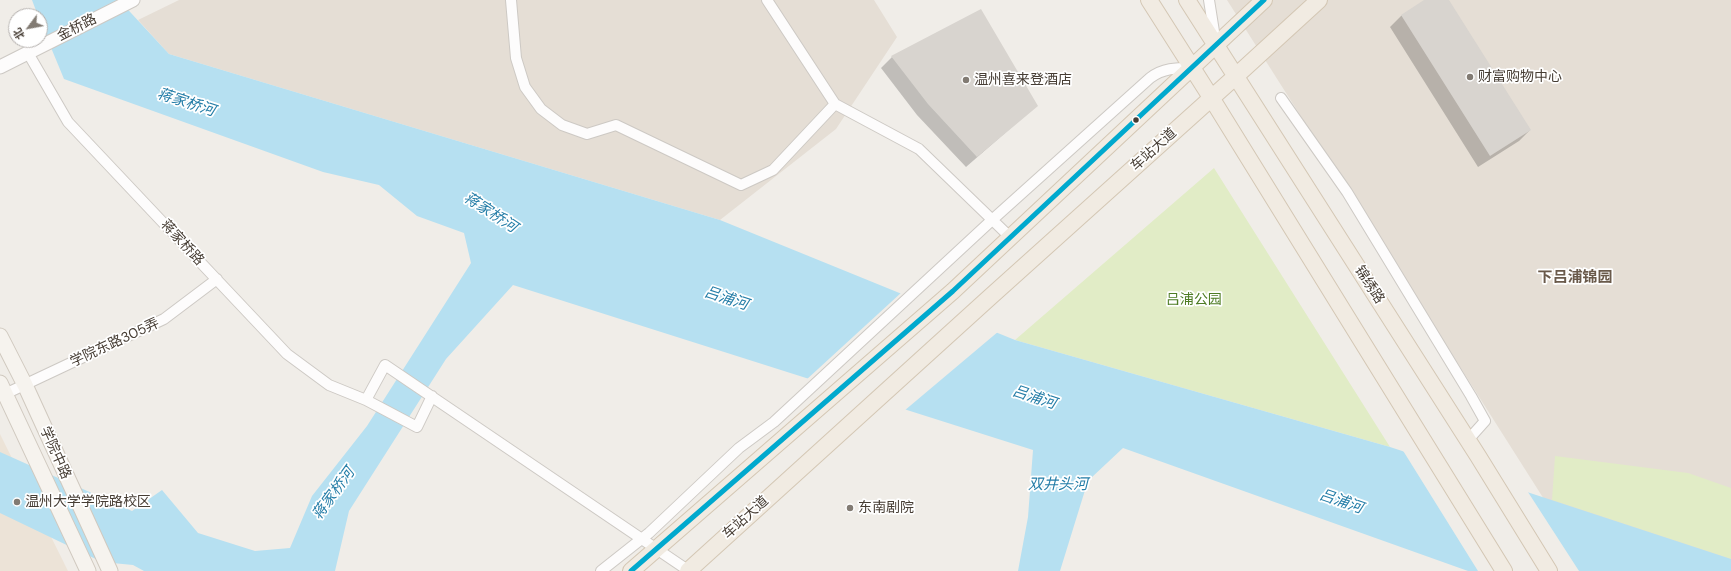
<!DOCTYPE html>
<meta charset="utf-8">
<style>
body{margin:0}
#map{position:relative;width:1731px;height:571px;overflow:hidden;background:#f0ede8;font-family:"DM Sans","Noto Sans SC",sans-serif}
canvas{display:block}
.north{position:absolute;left:8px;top:8px;width:40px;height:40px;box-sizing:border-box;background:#fff;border:1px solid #b5b1ae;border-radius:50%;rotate:238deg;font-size:11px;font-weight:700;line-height:16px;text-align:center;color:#463d34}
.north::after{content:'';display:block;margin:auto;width:14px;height:18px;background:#827b73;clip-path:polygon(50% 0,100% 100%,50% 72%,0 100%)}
</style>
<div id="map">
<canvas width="1731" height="571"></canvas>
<div class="north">北</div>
</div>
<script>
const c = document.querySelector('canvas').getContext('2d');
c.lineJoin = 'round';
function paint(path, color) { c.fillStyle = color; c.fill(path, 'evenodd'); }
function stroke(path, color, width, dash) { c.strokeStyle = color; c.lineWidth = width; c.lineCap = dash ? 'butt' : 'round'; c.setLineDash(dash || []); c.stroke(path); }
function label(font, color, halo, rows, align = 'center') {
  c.font = font + ' "DM Sans","Noto Sans SC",sans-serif'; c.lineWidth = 3.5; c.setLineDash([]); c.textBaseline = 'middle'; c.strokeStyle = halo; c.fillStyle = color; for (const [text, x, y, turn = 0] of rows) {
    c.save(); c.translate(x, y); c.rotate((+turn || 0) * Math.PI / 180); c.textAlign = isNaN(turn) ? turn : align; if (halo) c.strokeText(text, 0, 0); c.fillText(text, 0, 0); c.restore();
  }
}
paint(new Path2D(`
 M179,0H874L897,37L836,129L720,220L169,54L138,20Z
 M1227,0H1731V571L1575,548Z`), '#e5ded5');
paint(new Path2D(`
 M0,434L68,571H0Z`), '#ece3d7');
paint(new Path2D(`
 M1214,168L1390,447L1015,340Z
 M1555,456L1688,473L1731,488V559L1552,500Z`), '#e1ecc6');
paint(new Path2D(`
 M32,0H119L169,54L720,220L1015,340L1390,447L1731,559V571H1468L1123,448L1091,478L1086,487L1060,571H1018L1028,517L1033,450L513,285L446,359L349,511L335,571H144L133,565L102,562L0,513V452L132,511L162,490L198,533L255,551L290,548L312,496L367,426L471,263L464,233L417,216L379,185L323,172L64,79L40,21V16H38Z`), '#b6e0f1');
paint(new Path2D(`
 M902,292L999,331L904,411L806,380Z
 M1402,449L1526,489L1579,571H1478Z`), '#f0ede8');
paint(new Path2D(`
 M1426,0H1448L1530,130L1519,141L1478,167L1390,27L1401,16Z
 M892,57L1036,106L966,167L917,115L881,68Z`), '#0003');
paint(new Path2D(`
 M1424,0H1449L1531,130L1490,156L1401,15Z
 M981,9L1038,106L977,157L928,104L891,56Z`), '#d8d4cf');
const minor = new Path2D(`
 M511,0L516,58L525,87L541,109L562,125L587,134L616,125L741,185L773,170L835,104
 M767,0L835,104L919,149L1010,237
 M1209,0L1215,38
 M28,53L68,122L287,354L329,385L366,400L417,427L432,396
 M1281,98L1347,192L1471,396L1485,421L1468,440
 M5,394L164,319L217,279
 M366,400L385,365L689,571
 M601,571L649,533L739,448L774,422L992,220L1150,78C1163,68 1176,68 1192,68`);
const tertiary = new Path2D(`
 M0,67L133,0`);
const secondary = new Path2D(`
 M0,336L25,385L110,571
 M0,383L88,571`);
const primary = new Path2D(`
 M1149,0L1212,99L1504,571
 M1187,0L1478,456L1549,571
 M631,571L953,291L1264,0
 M688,571L989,298L1236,76L1319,0`);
stroke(minor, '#cdc9c4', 12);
stroke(tertiary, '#cdc9c4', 15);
stroke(secondary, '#d0c9bf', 17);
stroke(primary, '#d4c7b4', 18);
stroke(minor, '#fdfcfc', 10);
stroke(tertiary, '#fdfcfc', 13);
stroke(secondary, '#f6f3ee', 15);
stroke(primary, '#f1ebe2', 16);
stroke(new Path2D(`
 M631,571L953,291L1264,0`), '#00a9ce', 5);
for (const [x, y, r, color] of [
 [1470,77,4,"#827b73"],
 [966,80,4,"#827b73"],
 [1136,120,3.5,"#463d34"],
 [17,502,4,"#827b73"],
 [850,508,4,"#827b73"]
]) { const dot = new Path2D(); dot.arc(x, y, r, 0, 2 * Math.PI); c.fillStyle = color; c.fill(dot); stroke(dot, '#fff', 1.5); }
label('14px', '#463d34', '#fff', [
 ["金桥路",77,28,-27],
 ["车站大道",1154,150,-42],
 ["蒋家桥路",182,243,47],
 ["锦绣路",1369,285,57],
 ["学院东路305弄",115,343,-25],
 ["学院中路",55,453,66],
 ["车站大道",746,518,-42]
]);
label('14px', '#463d34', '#fff', [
 ["财富购物中心",1478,77],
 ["温州喜来登酒店",974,80],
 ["温州大学学院路校区",25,502],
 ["东南剧院",858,508]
], 'left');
label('14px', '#4e7c24', '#fff', [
 ["吕浦公园",1194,300]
]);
label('italic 15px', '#257ea8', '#fff', [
 ["蒋家桥河",186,103,18],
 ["蒋家桥河",490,213,33],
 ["吕浦河",726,299,18],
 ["吕浦河",1034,398,18],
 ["双井头河",1058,485],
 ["蒋家桥河",334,494,-54],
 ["吕浦河",1341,502,19]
]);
label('bold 15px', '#6a5a4b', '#fff', [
 ["下吕浦锦园",1575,278]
]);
</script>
